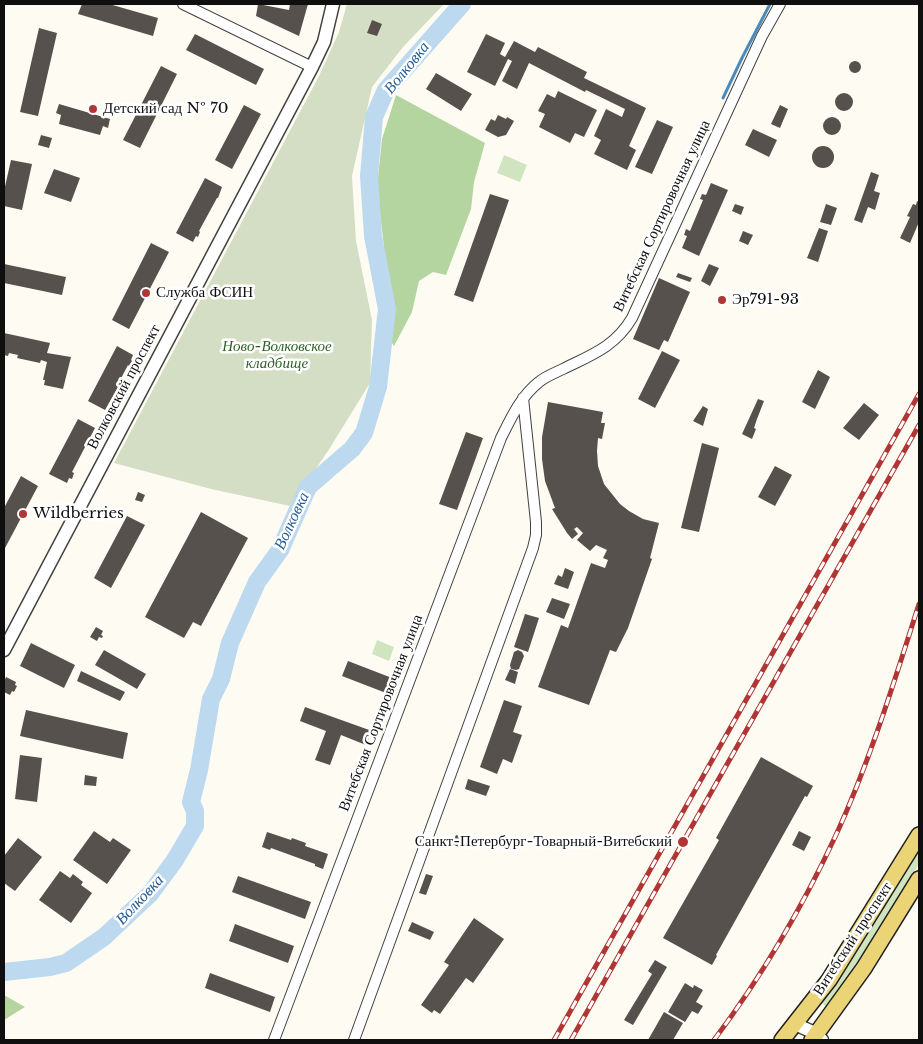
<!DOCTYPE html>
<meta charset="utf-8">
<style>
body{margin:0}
#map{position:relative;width:923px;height:1044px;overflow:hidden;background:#fefcf2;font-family:"Libre Baskerville",serif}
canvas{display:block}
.frame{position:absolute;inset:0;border:5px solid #0f0f0f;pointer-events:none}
</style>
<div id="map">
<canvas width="923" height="1044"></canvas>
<div class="frame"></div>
</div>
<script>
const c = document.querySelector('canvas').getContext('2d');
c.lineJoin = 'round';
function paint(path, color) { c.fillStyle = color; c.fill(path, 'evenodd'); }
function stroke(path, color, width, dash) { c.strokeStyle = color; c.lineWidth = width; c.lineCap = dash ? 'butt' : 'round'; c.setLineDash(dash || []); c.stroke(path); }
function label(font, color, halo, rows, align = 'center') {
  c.font = font + ' "Libre Baskerville",serif'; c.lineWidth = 5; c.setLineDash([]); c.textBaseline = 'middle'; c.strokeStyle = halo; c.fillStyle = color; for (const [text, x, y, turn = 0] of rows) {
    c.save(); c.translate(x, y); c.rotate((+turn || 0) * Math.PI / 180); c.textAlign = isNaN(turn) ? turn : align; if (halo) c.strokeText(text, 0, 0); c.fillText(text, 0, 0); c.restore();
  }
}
paint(new Path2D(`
 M504,155L527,165L520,182L497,173Z
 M377,640L394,647L389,661L372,654Z
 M919,850V864L857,963L826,1007L822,1003L852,960Z`), '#d0e5bf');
paint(new Path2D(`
 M396,95L485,143L474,182L471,209L446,275L433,272L419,281L412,312L394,346L383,329L384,247L377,187L382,139Z
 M4,995L25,1007L4,1020Z`), '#b4d4a0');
paint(new Path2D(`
 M347,4H444L403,47L372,87L352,176L356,241L372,320L370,383L328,451L290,506L211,489L114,463L319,76L339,32Z`), '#d4dec4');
stroke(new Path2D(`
 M723,98L742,58L770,4`), '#4b8abf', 3);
stroke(new Path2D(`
 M4,972L50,967L66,963L104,937L150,894L175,860L195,826V811L191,802L199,770L211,699L221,679L230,643L257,582L280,550L308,487L352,449L364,433L378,387L387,309L373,236L369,176L374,117L386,90L462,4`), '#bcd9f0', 18);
paint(new Path2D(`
 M82,4H109L158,18L153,36L78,14Z
 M258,4L289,10L290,4H308L299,36L256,16Z
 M372,20L382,24L377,36L367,33Z
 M39,28L57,33L38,116L20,112Z
 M195,34L264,69L256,85L186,50Z
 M486,34L505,43L500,54L505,57L514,41L535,52L538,47L587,72L584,78L646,108L629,146L636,150L627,170L594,154L601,140L594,136L606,109L622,117L625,109L586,90L585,92L529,63L517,89L502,81L512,61L508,59L495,86L467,72Z
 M849 67a6 6 0 1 1 12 0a6 6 0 1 1-12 0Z
 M161,66L177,74L140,148L123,140Z
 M436,73L472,94L461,111L426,89Z
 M558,91L597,110L584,137L575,133L570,143L539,127L545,114L538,111L547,94L555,98Z
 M835 102a9 9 0 1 1 18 0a9 9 0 1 1-18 0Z
 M59,104L110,119L108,128L103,126L100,135L59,124L61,115L56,113Z
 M244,105L261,114L232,169L215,160Z
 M780,105L788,109L780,128L771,124Z
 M498,115L506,119L507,117L514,121L506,135L498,137L485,130L491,119L495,121Z
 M823 126a9 9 0 1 1 18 0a9 9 0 1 1-18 0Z
 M657,120L673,127L652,174L635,167Z
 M753,129L777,140L769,157L745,145Z
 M41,135L52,138L49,148L38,145Z
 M812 157a11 11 0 1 1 22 0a11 11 0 1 1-22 0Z
 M11,160L32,164L22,210L4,206V191Z
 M54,169L80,178L71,202L44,193Z
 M871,172L879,175L874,191L880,193L875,210L868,207L862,223L854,220Z
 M205,178L222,187L218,198H217L199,231L200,232L198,237L196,236L193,242L176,233Z
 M711,183L728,190L699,256L682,248L687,236L684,235L686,229L690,231L703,200L700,199L702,194L706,195Z
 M490,194L509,200L473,302L454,295Z
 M917,201L919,202V222L910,243L900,238L910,217L907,216L913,204L916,205Z
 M735,204L744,207L741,215L732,211Z
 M826,204L837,208L831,225L820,222Z
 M819,228L828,231L818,262L807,258Z
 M743,231L753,235L748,245L739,241Z
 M151,243L169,252L129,329L112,320Z
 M4,264L66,277L62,295L4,283Z
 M709,264L719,268L710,286L701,281Z
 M678,273L692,278L690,282L676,277Z
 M659,278L690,292L668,342L664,340L659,350L633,339Z
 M4,333L50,343L47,353L71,357L63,389L44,385L45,380H43L47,362L41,360L40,363L17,358L18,355L9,353L8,356L4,355Z
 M117,346L133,355L131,360L132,361L129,366L128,365L117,386L118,387L105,410L88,401Z
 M662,351L680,360L655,408L638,399Z
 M818,370L830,377L815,409L802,402Z
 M758,399L764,401L757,419L754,428L756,429L752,439L742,434Z
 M548,402L603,412L601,423H605L602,439L598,438L597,451L598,466L604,484L620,504L629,511L643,519L659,523L650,558L652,559L628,628L616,652L610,650L589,705L538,687L561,625L568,628L591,563L605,568L608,560L603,558L607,550L596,545L590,551L577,540L583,533L577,527L574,529L578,534L572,539L567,533L552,509L555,508L545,481L542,459V437Z
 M864,403L879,415L859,440L843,428Z
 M703,406L708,409L703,426L693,421Z
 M78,419L95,428L72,472L74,473L72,479L69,478L67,483L49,474Z
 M466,432L483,438L457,510L439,504Z
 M702,443L719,448L699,532L681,528Z
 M775,466L792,475L775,506L758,497Z
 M21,476L38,486L4,550V508Z
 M138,492L145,495L142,502L135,500Z
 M201,512L248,538L201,626L193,622L184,638L145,617Z
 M127,516L145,525L111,588L94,578Z
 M565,568L574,572L568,589L554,584L558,575L562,577Z
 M552,598L570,604L564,619L546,612Z
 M525,614L539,618L528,652L514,647Z
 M96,627L103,631L101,635L103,636L102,638L99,637L97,641L90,637Z
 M31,643L75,665L64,688L20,666Z
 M104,650L146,674L137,689L95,665Z
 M518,650L522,652L524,656L519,669L516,670L511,669L510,665L514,652Z
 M348,661L392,678L386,693L342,676Z
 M510,669L518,672L515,684L505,680Z
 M81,671L125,692L120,701L77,681Z
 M6,677L16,682L15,685L17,686L14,692L12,691L10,695L4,692V682Z
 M504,700L522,706L513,732L522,735L512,763L503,759L497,774L480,767Z
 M305,707L372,731L366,745L341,735L330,765L315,760L326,731L300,721Z
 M26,710L128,733L123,759L20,736Z
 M20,755L42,758L37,802L15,799Z
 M761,757L813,786L807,797L805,796L716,955L717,956L712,965L663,938L719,840L716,838Z
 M85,775L97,777L96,786L84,785Z
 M468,779L490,786L486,796L465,789Z
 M94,831L110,842L113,838L131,850L107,884L73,860Z
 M799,831L811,837L804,851L792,845Z
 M267,832L291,840L292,838L306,843L305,846L328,854L323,869L315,866V864L271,848L270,850L262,847Z
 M456,835L465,838L461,848L452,844Z
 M18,838L42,857L15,891L4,883V856Z
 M60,871L70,878L73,874L83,882L81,885L92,893L71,923L39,900Z
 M426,874L433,876L426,895L419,893Z
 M238,876L311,902L305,919L232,892Z
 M474,918L504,939L473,983L466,978L440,1014L434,1010L432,1013L421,1005L449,965L444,962Z
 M412,922L434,932L430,940L408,931Z
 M235,924L294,946L288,963L229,941Z
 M655,960L667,967L633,1025L624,1020L652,974L648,971Z
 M210,973L275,997L270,1012L205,988Z
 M685,983L693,988L694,985L703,990L696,1002L703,1006L698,1014L692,1011L685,1022L668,1012Z
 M664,1012L683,1023L673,1040H648Z`), '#56514c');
const minor = new Path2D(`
 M183,4L312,67
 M274,1040L501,438C511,418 521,396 539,382C546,376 555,373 563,369C591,355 615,347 632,318L762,36L780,4
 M354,1040L533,548L536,535V522L523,398`);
const tertiary = new Path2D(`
 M4,650L312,67L324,42L333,4
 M795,1024L817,1034L822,1040`);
const primary = new Path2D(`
 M782,1040L829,980L919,835
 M812,1040L864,968L919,879`);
stroke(minor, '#424242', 12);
stroke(tertiary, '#424242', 15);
stroke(primary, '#202020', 18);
stroke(minor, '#fff', 10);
stroke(tertiary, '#fff', 12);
stroke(primary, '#ead476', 15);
const rail = new Path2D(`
 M554,1040L919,394
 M571,1040L919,425
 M714,1040C762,976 802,908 836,835C870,761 894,682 919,604`);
stroke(rail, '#b03635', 5);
stroke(rail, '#fff', 3, [9]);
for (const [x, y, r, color] of [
 [93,109,5,"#b03635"],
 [146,293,5,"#b03635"],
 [722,300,5,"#b03635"],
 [23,514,5,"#b03635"],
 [683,842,6,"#b03635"]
]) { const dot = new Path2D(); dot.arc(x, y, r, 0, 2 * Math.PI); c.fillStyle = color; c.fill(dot); stroke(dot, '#fff', 2); }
label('15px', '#0f0f0f', '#fff', [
 ["Детский сад № 70",103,109],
 ["Служба ФСИН",156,293],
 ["Эр791-93",732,300],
 ["Wildberries",33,514],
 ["Санкт-Петербург-Товарный-Витебский",672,842,"right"]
], 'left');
label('15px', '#0f0f0f', '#fff', [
 ["Витебская Сортировочная улица",662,216,-65],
 ["Волковский проспект",124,387,-62],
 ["Витебская Сортировочная улица",381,713,-69],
 ["Витебский проспект",853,939,-57]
]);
label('italic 15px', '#2e6026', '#fff', [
 ["Ново-Волковское",277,347],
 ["кладбище",277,364]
]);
label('italic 16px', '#255d94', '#fff', [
 ["Волковка",407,68,-51],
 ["Волковка",292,521,-65],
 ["Волковка",140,900,-47]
]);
</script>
